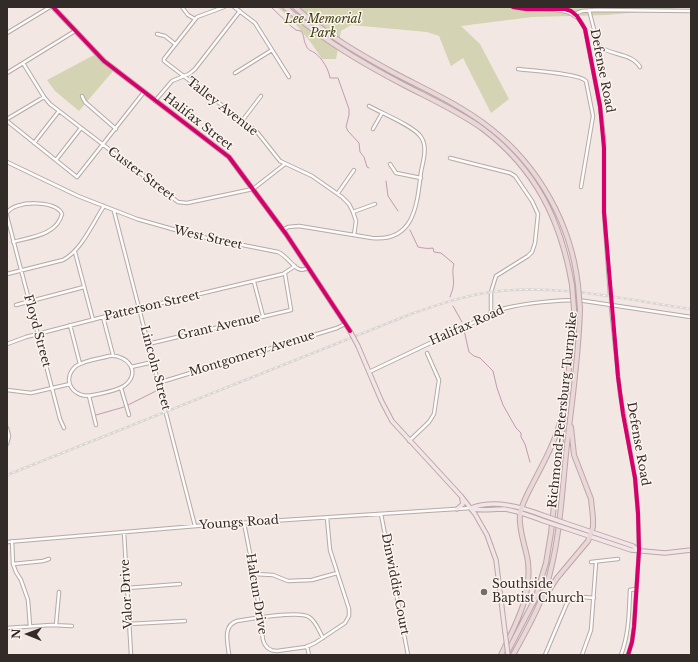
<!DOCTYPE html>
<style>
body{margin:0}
#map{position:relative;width:698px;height:662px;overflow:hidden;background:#f2e7e2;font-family:"Libre Baskerville",serif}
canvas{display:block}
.frame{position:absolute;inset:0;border:8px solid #332b28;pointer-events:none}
.north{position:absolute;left:8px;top:614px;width:40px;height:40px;-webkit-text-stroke:3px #fdf4f0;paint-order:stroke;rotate:271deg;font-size:11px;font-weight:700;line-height:16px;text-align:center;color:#332b28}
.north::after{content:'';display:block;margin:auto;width:14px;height:18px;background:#332b28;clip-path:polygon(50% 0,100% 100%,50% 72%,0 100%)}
</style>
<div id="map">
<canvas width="698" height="662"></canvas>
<div class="frame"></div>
<div class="north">N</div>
</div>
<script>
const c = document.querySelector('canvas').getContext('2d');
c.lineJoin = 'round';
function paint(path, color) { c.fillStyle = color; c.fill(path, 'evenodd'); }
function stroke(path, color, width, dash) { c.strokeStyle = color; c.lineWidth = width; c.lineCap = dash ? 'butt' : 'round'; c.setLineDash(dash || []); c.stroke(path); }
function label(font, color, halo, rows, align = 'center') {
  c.font = font + ' "Libre Baskerville",serif'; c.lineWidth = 3; c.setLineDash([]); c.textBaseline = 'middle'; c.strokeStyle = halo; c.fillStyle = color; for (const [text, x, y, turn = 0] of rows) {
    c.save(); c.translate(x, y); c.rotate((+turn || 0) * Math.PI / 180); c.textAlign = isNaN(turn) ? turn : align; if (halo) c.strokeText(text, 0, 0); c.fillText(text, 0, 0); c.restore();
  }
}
paint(new Path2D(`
 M277,7H691L607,15L532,17L461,26L480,44L509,99L491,113L463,58L451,66L439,36L427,32L351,25L341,31L336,59H322C310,40 295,21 277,7Z
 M94,55L113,71L79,111L55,91L47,80Z`), '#d4d3b3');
stroke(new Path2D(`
 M271,7L292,27L296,30L301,31C305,36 303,40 306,45C307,50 312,51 315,53C322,58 329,70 330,78H338L349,109V115L346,127L348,131L359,143L360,152L364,157L367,167L369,168
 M386,181L388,196L398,211
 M410,230L418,247C423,248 428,249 433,248L434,252L441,253L453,263L454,264C451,273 455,280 453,287C453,290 451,293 450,297
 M453,306L462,322
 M464,330L469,352L474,356L480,358L493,371L497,388L503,405L516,428L521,433V437L525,444L530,462
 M128,405L156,391
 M96,415L124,407`), '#c299b3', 1);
stroke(new Path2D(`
 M610,295L611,306`), '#ccc1bd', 2.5, [2.5, 1]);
const minor = new Path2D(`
 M182,7L188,15L195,19
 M224,7L197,17L164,59V61L257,132L280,161L312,176L342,197L349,204L353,212L356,221L354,235
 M234,7L255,23L289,77
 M513,7C539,14 573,0 585,29L600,106L604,139V212L610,295
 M589,10L598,45C609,56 631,52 640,67
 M575,14L582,11L596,10L691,11
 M7,33L50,7
 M157,34L165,36L175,44
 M23,63L44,97L50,104L178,202L187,203L253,189L285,164
 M518,69C531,71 578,73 586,81L593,116L581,187
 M7,73L75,31
 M235,73L272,50
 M82,96L85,102L116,129
 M155,101L172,81L189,74L195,69L240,11
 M7,119L44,97
 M7,121L77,177L144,92
 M242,121L261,96
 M373,129L382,113
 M34,143L59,111
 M450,158L510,173L515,176L532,201L538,214L535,243L532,252L528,256L496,276L491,292V314
 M56,160L81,128
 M7,162L78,196L137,219L197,236L278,252C291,258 295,275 308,268
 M390,164L396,173L421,178
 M338,193L354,170
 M114,211L195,526
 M353,212L375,204
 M7,213C14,200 57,200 62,214C57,235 31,237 13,242
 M7,216L60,419L64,428
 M283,230L288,227L299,226L372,238C415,242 417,204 421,172C423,161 428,147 421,137C414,126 381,113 369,106
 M75,252L93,320
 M7,274L63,260C81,251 93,223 104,206
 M254,282L263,316
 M16,305L84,287
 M611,307L620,394L635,478L638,513L639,550L634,627L632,642L628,655
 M103,317L113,355
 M70,325L80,364
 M7,344L26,337L103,317L283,274L295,266
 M148,344L291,310L285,274
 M109,356C128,354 142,373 124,386C116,391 103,393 94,395C74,400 60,380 76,366C85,360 99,359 109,356Z
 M131,367L153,362
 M369,372L483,318C490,314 498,310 506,308C525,303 559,300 578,300L691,317
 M158,383L337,328L345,324
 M121,388L129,415
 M7,390L31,393L70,384
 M89,396L96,425
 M7,428L9,436L7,444
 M409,441L429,422L434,414L439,380L427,353
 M381,514L408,655
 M244,523L255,579L263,640C265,647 270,651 277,651L306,647L315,643L345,623L349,616V609L330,550L327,518
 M124,532L131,655
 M12,541L13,564L16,572L21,580L28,600L30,626
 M7,542L208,525L471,508
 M591,562L618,559
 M13,564L43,561L49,559
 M254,574L273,575L288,581L312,580L337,573
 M127,588L180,584
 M129,624L185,621
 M56,625L59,592
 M7,628L51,625L72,626
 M307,646L309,655
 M229,655C228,643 222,626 237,621C251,619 299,610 309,617C316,621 319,631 323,638
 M545,655L567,603C574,595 584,597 594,598
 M582,655L591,630L596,562
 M621,655C629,634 629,612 630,590L636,589`);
const major = new Path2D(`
 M53,7L104,61L229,157L286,234L350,331
 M358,346L381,400L392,421L461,496L475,514L487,535L496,560L505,632
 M471,508C495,499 521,507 545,516
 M457,509L463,504L462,499
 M472,509C482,511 493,509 504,509C518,511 531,516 544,521
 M565,523L633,546L638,550
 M565,528L631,550L665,553L691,550`);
const highway = new Path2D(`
 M285,7C321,39 362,63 404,85C431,99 458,111 483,129C536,169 561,221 572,285
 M295,7C326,35 361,55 398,75C429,91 462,106 490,128C539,166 571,224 578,285
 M544,598L557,578L588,541L593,527V518L591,499L574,455L571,427
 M501,655C515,625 532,597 528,562C526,547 518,530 520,514C522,503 528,493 533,483C544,462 555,442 561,419
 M506,655L535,599L546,563L551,533L571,350L574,309
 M513,655C525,633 538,611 546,587C561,540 562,485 568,436C573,394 579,352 580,309`);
stroke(minor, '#b4aba7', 4.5);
stroke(major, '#bda6a7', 5.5);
stroke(highway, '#bda6a7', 6);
stroke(minor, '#fdfbfb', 2.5);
stroke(major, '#f1e5e7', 3.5);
stroke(highway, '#e9d7da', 4);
const rail = new Path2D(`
 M7,475L411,314C437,305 463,296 491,292C556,283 627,300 691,309`);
stroke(rail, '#d8d5d4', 2.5);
stroke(rail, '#fdf4f0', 1, [3]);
const majorBridge = new Path2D(`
 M350,331L358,346
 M545,516L565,523
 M544,521L565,528
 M505,632L508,655`);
const highwayBridge = new Path2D(`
 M572,285L574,309
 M578,285L580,309`);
stroke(majorBridge, '#bda6a7', 5.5, []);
stroke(highwayBridge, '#bda6a7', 6, []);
stroke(majorBridge, '#f1e5e7', 3.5);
stroke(highwayBridge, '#e9d7da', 4);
stroke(new Path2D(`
 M53,7L104,61L229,157L286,234L350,331
 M513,7L526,9H565L571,11L577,16L585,29L600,106L604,148V212L618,377L623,414L635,478L638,513L639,550L634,627L632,642L628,655`), '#d6006c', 4);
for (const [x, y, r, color] of [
 [484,592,4,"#766d69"]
]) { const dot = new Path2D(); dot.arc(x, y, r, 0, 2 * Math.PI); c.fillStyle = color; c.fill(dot); stroke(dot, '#fdf4f0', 1.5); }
label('italic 12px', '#3b3f0b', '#fdf4f0', [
 ["Lee Memorial",323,20],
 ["Park",323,34]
]);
label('12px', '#332b28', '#fdf4f0', [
 ["Defense Road",602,71,79],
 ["Talley Avenue",222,107,38],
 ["Halifax Street",198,122,38],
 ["Custer Street",141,174,37],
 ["West Street",208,238,13],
 ["Patterson Street",152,306,-13],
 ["Halifax Road",467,326,-24],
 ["Grant Avenue",219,327,-13],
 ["Floyd Street",37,331,75],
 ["Montgomery Avenue",252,354,-17],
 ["Lincoln Street",155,368,75],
 ["Richmond-Petersburg Turnpike",563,410,-84],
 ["Defense Road",638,444,80],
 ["Youngs Road",239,523,-4],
 ["Dinwiddie Court",395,584,79],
 ["Valor Drive",127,594,-93],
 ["Halcun Drive",256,594,81]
]);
label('12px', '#332b28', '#fdf4f0', [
 ["Southside",492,585],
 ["Baptist Church",492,599]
], 'left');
</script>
